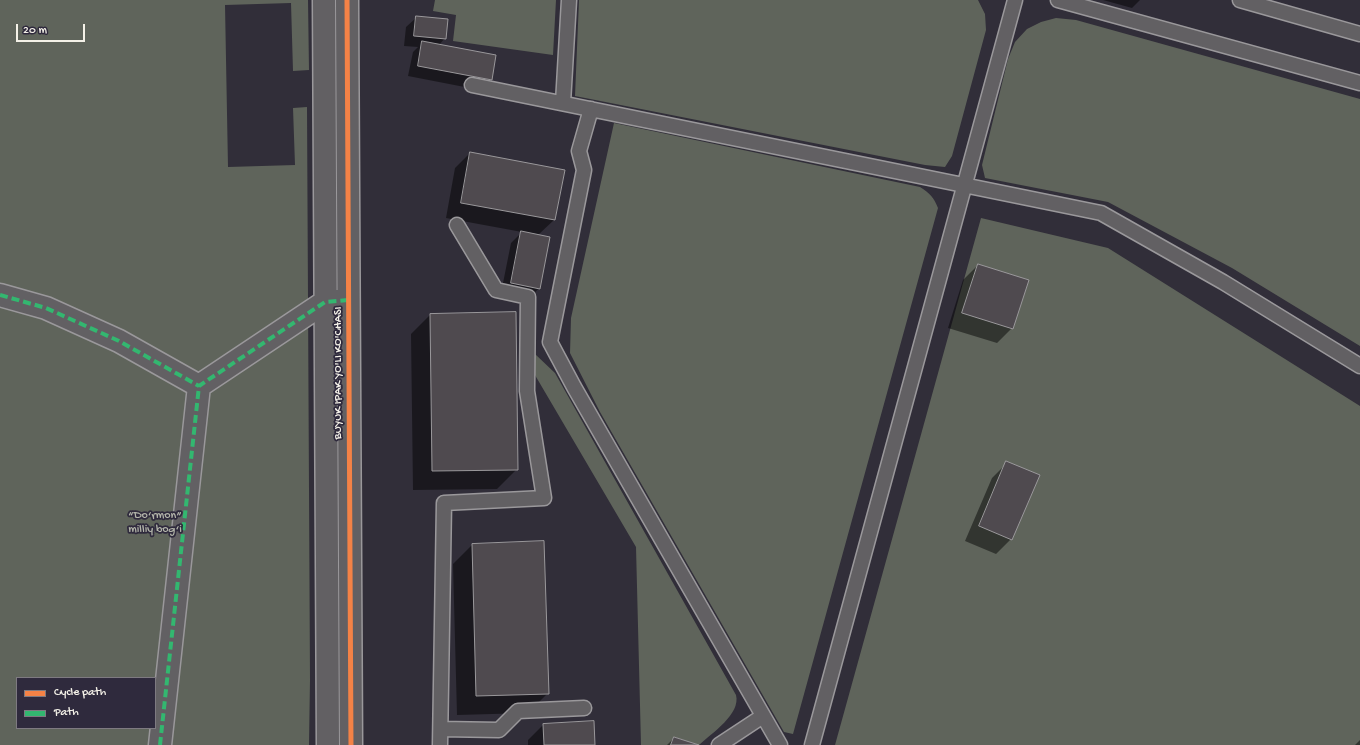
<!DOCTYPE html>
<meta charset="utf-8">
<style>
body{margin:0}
#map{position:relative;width:1360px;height:745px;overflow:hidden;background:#312e39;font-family:"Gochi Hand",sans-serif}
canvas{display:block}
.legend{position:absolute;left:16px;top:677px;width:140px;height:52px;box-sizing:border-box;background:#2f2a3d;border:1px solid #7e7a81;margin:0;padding:5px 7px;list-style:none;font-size:12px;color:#f4f1e8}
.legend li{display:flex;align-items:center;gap:8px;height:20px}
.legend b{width:20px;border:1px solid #7e7a81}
.scale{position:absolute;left:16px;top:24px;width:69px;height:18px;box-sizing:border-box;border:2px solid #f4f1e8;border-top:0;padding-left:5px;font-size:12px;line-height:14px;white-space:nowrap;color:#f4f1e8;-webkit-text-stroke:3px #2f2a3d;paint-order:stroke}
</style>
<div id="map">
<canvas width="1360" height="745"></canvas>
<ul class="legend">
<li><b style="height:5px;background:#f48246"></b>Cycle path</li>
<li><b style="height:5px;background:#33b770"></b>Path</li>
</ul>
<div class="scale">20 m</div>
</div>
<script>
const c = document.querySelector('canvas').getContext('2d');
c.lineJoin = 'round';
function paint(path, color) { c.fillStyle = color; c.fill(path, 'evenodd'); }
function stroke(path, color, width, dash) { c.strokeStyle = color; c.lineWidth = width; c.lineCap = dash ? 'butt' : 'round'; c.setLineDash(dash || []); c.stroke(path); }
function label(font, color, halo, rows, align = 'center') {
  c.font = font + ' "Gochi Hand",sans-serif'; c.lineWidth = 3.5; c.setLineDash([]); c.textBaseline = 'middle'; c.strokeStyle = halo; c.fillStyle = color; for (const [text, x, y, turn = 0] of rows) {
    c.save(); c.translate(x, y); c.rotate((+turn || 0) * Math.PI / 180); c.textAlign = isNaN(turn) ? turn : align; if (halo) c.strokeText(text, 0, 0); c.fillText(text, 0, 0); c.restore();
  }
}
paint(new Path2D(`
 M0,0H308L309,70L293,71L291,3L225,5L228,167L295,165L293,108L307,107L310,680L309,745H0ZM17,678H155V728H17Z
 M435,0H556L553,55L453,41L456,15L433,11Z
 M579,0H978L985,14L986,30L952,156L945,167L925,165L575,96Z
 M1056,18L1076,20L1360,99V346L1232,268L1108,202L985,178L982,165L1008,59L1015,42L1027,29L1041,22Z
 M614,123L920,187C930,193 934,198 938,208L793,734L784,732L600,412L570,353L571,318Z
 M981,218L1108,248L1360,406V745H835Z
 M535,354L555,373L736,695C741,714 712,733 699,745L674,737L671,745H641L636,547L532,370Z`), '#5f645b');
paint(new Path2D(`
 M1103,0H1140L1132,8Z
 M417,17L445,38L439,45L491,80L480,90L408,76L413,52L418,47L404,46L406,27Z
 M470,153L554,220L538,235L539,288L529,299L501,293L511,243L522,232L446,218L455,168Z
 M978,265L1012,328L997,343L948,328L963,280Z
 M430,315L517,469L497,489L413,490L411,334Z
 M1007,463L1011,539L996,554L965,541L992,478Z
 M472,545L548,693L528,713L457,715L453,564Z
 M543,725L594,745H528V740Z
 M674,738L696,745H667Z
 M1360,740V745H1355Z`), '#0007');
const building = new Path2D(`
 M416,16L448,19L446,39L414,36Z
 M422,41L496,55L492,80L418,66Z
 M470,152L565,170L555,220L461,203Z
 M521,231L550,237L540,289L511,283Z
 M978,264L1029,280L1013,329L962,313Z
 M516,312L518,470L432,471L430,314Z
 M1006,461L1040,475L1012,540L979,526Z
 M544,541L549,694L476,696L472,544Z
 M594,721L595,745H544L543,724Z
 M674,737L699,745H671Z`);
paint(building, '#4f4a4f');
stroke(building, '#9a989b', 1);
const lane = new Path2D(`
 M1058,0L1360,83
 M1240,0L1360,34
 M472,85L1101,213L1223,282L1360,366
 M563,103L569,0
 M591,109L579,151L584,170L550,342L574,387L780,745
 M441,729L499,730L518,711L584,708
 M440,745L444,503L544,498L527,391L528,297L496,290L457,225
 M719,745L763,716
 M812,745L1015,0`);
const street = new Path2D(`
 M324,0L328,745
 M347,0L351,745
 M0,295L46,308L119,341L199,386
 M160,745L199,386L325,302L337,301`);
stroke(lane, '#9a989b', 17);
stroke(street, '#9a989b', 25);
stroke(lane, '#626063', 14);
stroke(street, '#626063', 22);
stroke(new Path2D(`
 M0,295L46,308L119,341L199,386
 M160,745L199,386L325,302L348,300`), '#33b770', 4, [8, 4]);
stroke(new Path2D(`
 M347,0L351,745`), '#f48246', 5);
label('12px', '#f4f1e8', '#2f2a3d', [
 ["BUYUK IPAK YO'LI KO'CHASI",339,373,-90]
]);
label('12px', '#b4b6ab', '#2f2a3d', [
 ["“Do‘rmon”",155,516],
 ["milliy bog‘i",155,530]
]);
</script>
